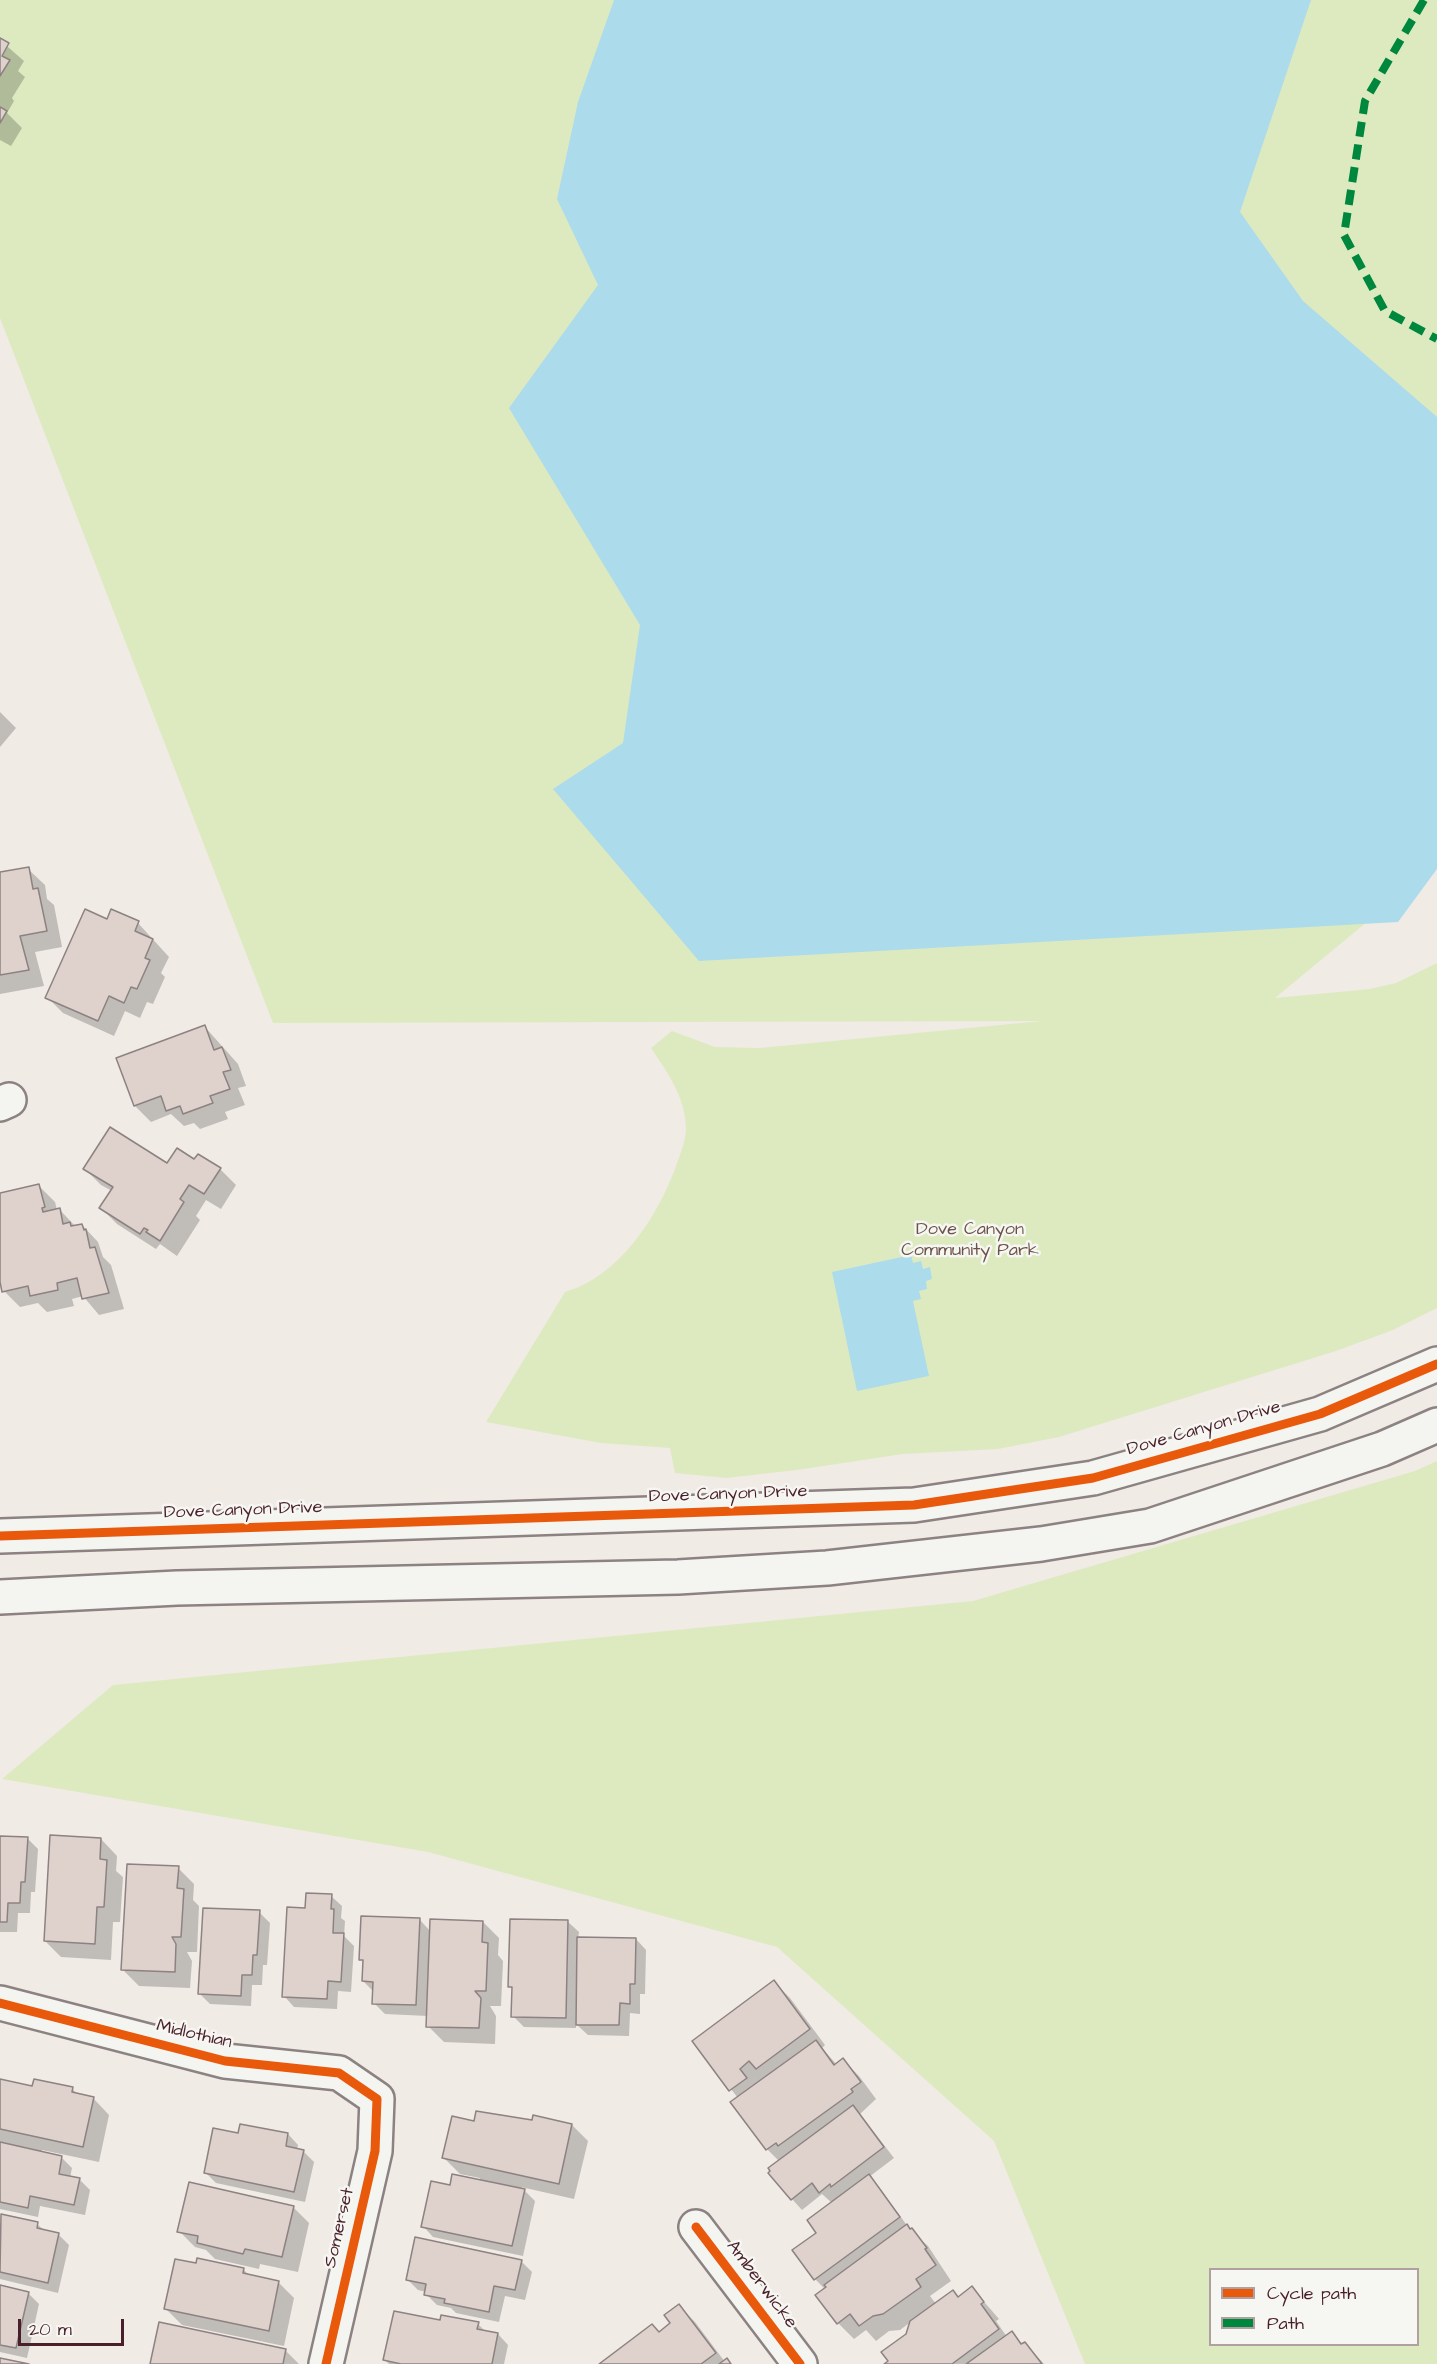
<!DOCTYPE html>
<style>
body{margin:0}
#map{position:relative;width:1437px;height:2364px;overflow:hidden;background:#f1ebe6;font-family:"Architects Daughter",sans-serif}
canvas{display:block}
.legend{position:absolute;left:1209px;top:2268px;width:210px;height:78px;box-sizing:border-box;background:#f6f6f2;border:2px solid #b1a0a2;margin:0;padding:8px 10px;list-style:none;font-size:18px;color:#4a1f2b}
.legend li{display:flex;align-items:center;gap:12px;height:30px}
.legend b{width:30px;border:2px solid #b1a0a2}
.scale{position:absolute;left:18px;top:2319px;width:106px;height:27px;box-sizing:border-box;border:3px solid #4a1f2b;border-top:0;padding-left:8px;font-size:18px;line-height:21px;white-space:nowrap;color:#4a1f2b;-webkit-text-stroke:4px #f6f6f2;paint-order:stroke}
</style>
<div id="map">
<canvas width="1437" height="2364"></canvas>
<ul class="legend">
<li><b style="height:8px;background:#e8590c"></b>Cycle path</li>
<li><b style="height:8px;background:#00873e"></b>Path</li>
</ul>
<div class="scale">20 m</div>
</div>
<script>
const c = document.querySelector('canvas').getContext('2d');
c.lineJoin = 'round';
function paint(path, color) { c.fillStyle = color; c.fill(path, 'evenodd'); }
function stroke(path, color, width, dash) { c.strokeStyle = color; c.lineWidth = width; c.lineCap = dash ? 'butt' : 'round'; c.setLineDash(dash || []); c.stroke(path); }
function label(font, color, halo, rows, align = 'center') {
  c.font = font + ' "Architects Daughter",sans-serif'; c.lineWidth = 5; c.setLineDash([]); c.textBaseline = 'middle'; c.strokeStyle = halo; c.fillStyle = color; for (const [text, x, y, turn = 0] of rows) {
    c.save(); c.translate(x, y); c.rotate((+turn || 0) * Math.PI / 180); c.textAlign = isNaN(turn) ? turn : align; if (halo) c.strokeText(text, 0, 0); c.fillText(text, 0, 0); c.restore();
  }
}
paint(new Path2D(`
 M0,0H1437V864L1275,998L1370,989L1396,983L1437,963V1308L1393,1330L1336,1351L1059,1437L998,1449L903,1454L797,1470L726,1478L675,1473L670,1448L601,1443L486,1422L565,1292C620,1276 658,1216 676,1166C680,1155 685,1142 686,1131C687,1099 667,1072 651,1048L672,1031L715,1047L760,1048L1042,1021L273,1023L0,318Z
 M1437,1461V2364H1085L994,2141L777,1947L428,1852L2,1779L113,1685L973,1601L1415,1471ZM1210,2270H1418V2344H1210Z`), '#ddeac0');
paint(new Path2D(`
 M614,0H1311L1240,212L1303,301L1437,417V869L1398,922L699,961L553,789L623,743L640,625L509,408L598,285L557,199L578,102Z
 M911,1255L913,1263L921,1261L923,1269L930,1267L932,1279L926,1281L927,1289L919,1291L921,1299L913,1301L929,1376L857,1391L832,1272Z`), '#acdbec');
paint(new Path2D(`
 M0,40L24,61L18,71L25,77L12,98L14,101L7,113L22,128L11,146L0,140Z
 M0,712L16,728L0,747Z
 M28,869L45,885L47,899L54,905L62,947L35,952L44,986L0,994V874Z
 M108,921L138,923L169,957L161,973L165,977L153,1004L147,1002L140,1018L125,1011L114,1036L63,1013L47,997Z
 M204,1026L238,1064L246,1086L238,1088L245,1105L225,1112L228,1119L200,1129L194,1123L184,1126L171,1114L151,1122L135,1106L118,1059Z
 M195,1162L220,1169L236,1185L221,1209L206,1200L196,1216L200,1220L177,1256L160,1244L156,1249L117,1224L101,1208L112,1191L101,1185L85,1169L168,1166Z
 M39,1186L55,1202L57,1210H60L76,1227L82,1225L98,1242L103,1257L111,1265L124,1309L99,1315L83,1296L72,1299L74,1306L47,1312L38,1303L20,1307L4,1291L0,1275V1195Z
 M0,1837L27,1838L38,1849L35,1892H31L30,1913H18L17,1932H0Z
 M101,1839L117,1856L116,1871L123,1877L120,1922H113L111,1960L61,1957L45,1941Z
 M178,1868L194,1884L193,1900L199,1906L197,1952H187L192,1961L190,1988L139,1986L123,1970Z
 M331,1896L342,1906L341,1918L345,1921L344,1936L354,1946L351,1992L338,1991L337,2009L294,2007L284,1996L306,1910Z
 M259,1912L270,1923L267,1965H263L262,1985H252L251,2006L210,2004L200,1994Z
 M420,1920L431,1932L483,1922L499,1938L498,1955L503,1961L501,2006H490L496,2016L495,2044L444,2042L428,2026V2016L385,2014L374,2003V1992L363,1981L364,1963L361,1959Z
 M568,1922L579,1932L578,1939H636L646,1950L645,1994H640V2014L630,2013L629,2036L588,2035L576,2024V2028L524,2027L513,2016V1990L510,1986Z
 M774,1982L790,1998L825,2045L822,2048L837,2065L843,2060L859,2076L876,2099L860,2114L894,2158L869,2177L879,2187L911,2231L928,2246L951,2281L930,2296L936,2304L953,2292L959,2298L972,2288L999,2319L996,2321L1007,2337L1012,2333L1023,2345L1025,2343L1044,2364H887L907,2335L912,2321L900,2330L889,2331L876,2341L866,2330L854,2339L838,2323L825,2289L815,2279L818,2234L832,2203L822,2194L802,2210L792,2199L779,2161L767,2149L732,2102L738,2098L694,2042Z
 M0,2080L34,2087L72,2089L79,2095L93,2098L109,2115L99,2162L42,2150V2153L62,2158L72,2168L70,2178L80,2180L90,2190L85,2215L40,2206L38,2217L0,2209Z
 M498,2114L533,2122L572,2125L588,2141L574,2199L521,2187L535,2201L523,2256L433,2237L423,2226L451,2187L479,2181L480,2178L460,2174L444,2158L475,2123L498,2117Z
 M288,2134L298,2145L297,2150L303,2151L314,2162L305,2202L216,2183L205,2172L240,2135Z
 M293,2207L309,2223L298,2272L260,2264L259,2269L215,2259L206,2250L195,2247L179,2231Z
 M2,2216L37,2224L45,2231L59,2235L69,2245L58,2293L0,2279V2226Z
 M521,2261L532,2272L525,2300L505,2296L499,2322L456,2313L451,2308L437,2305L426,2294V2292L418,2290L407,2279Z
 M243,2269L250,2276L278,2282L294,2298L284,2346L182,2325L166,2309Z
 M0,2287L28,2293L39,2304L27,2358L0,2352Z
 M679,2306L695,2322L725,2362L731,2364H601L659,2334L673,2324Z
 M442,2321L478,2324L486,2332L498,2334L508,2345L504,2364H389L385,2360Z
 M285,2350L299,2364H151Z`), '#0003');
const building = new Path2D(`
 M0,38L9,43L2,56L10,60L0,76Z
 M0,107L7,111L0,123Z
 M29,867L33,889L38,888L47,931L20,936L29,970L0,975V872Z
 M85,909L107,919L111,909L139,921L135,931L153,939L145,958L150,960L137,989L131,987L124,1003L109,996L98,1021L45,998Z
 M205,1025L214,1050L222,1047L231,1070L223,1072L230,1089L210,1096L213,1103L183,1114L180,1106L166,1111L161,1096L134,1106L116,1058Z
 M110,1127L167,1163L177,1148L194,1159L198,1154L221,1168L204,1194L189,1185L180,1199L184,1202L160,1241L146,1232L148,1230L144,1228L140,1234L99,1208L113,1187L83,1169Z
 M39,1184L45,1207L42,1208L43,1212L60,1208L63,1224L70,1222L71,1226L82,1224L84,1230L86,1229L90,1248L95,1247L109,1293L82,1299L77,1278L57,1283L58,1290L30,1296L28,1286L2,1292L0,1282V1193Z
 M50,1835L101,1838L100,1859L107,1860L104,1907H97L95,1944L44,1941Z
 M0,1836L28,1837L25,1882H21L20,1903H8L7,1922H0Z
 M127,1864L179,1866L177,1888L184,1889L181,1937H172L176,1944L175,1972L121,1970Z
 M306,1893L332,1894L331,1909H334L333,1933H344L341,1982L328,1981L327,1999L282,1997L287,1907L305,1908Z
 M203,1908L260,1910L257,1955H253L252,1975H242L241,1996L198,1994Z
 M361,1916L420,1918L416,2005L372,2004L373,1982L362,1981L363,1960H359Z
 M430,1919L483,1921L482,1942L488,1943L486,1991H475L481,1998L479,2028L426,2027Z
 M510,1919L568,1920L566,2018L511,2017L512,1987H508Z
 M577,1937L636,1938L635,1984H630V2004L620,2003L619,2025H576Z
 M774,1980L810,2029L756,2069L749,2061L740,2069L747,2078L729,2091L692,2041Z
 M816,2040L834,2065L843,2058L861,2082L851,2089L853,2092L778,2146L776,2143L766,2150L730,2102Z
 M0,2079L32,2086L34,2079L73,2087L72,2092L94,2097L83,2147L0,2129Z
 M853,2105L884,2147L831,2187L830,2184L819,2193L812,2183L791,2200L768,2173L770,2171L768,2168Z
 M476,2111L532,2120L533,2115L572,2124L559,2184L442,2158L452,2116L474,2121Z
 M240,2124L288,2133L286,2146L304,2150L294,2192L204,2173L213,2128L238,2133Z
 M0,2142L62,2156L59,2174L80,2178L74,2205L30,2196L28,2208L0,2202Z
 M452,2174L525,2189L512,2246L421,2227L431,2181L450,2185Z
 M869,2174L900,2217L814,2280L792,2250L816,2233L807,2220Z
 M189,2182L294,2206L282,2257L245,2249L243,2254L197,2243L198,2236L177,2232Z
 M1,2214L38,2222L37,2228L59,2233L48,2283L0,2272Z
 M907,2224L910,2229L912,2228L927,2248L925,2249L936,2265L916,2279L921,2287L883,2314L873,2316L859,2326L850,2314L837,2324L815,2295L826,2287L824,2285Z
 M415,2237L522,2260L515,2290L494,2286L489,2312L444,2303L445,2299L424,2295L426,2284L406,2280Z
 M197,2258L244,2268L243,2273L279,2281L269,2331L164,2309L175,2259L196,2263Z
 M0,2285L29,2292L16,2348L0,2345Z
 M972,2286L984,2302L981,2304L999,2329L952,2364H884L888,2361L881,2352L906,2334L910,2321L953,2290L958,2297Z
 M679,2304L716,2353L701,2364H599L652,2324L659,2332L670,2323L664,2315Z
 M394,2311L440,2320L441,2315L479,2322L477,2329L498,2333L492,2364H401L383,2360Z
 M159,2322L286,2349L283,2364H150Z
 M1012,2331L1021,2344L1025,2342L1042,2364H966Z
 M0,2358L29,2364H0Z
 M727,2358L731,2364H719Z`);
paint(building, '#dfd1cb');
stroke(building, '#8d8282', 1.5);
const street = new Path2D(`
 M0,1104L9,1100
 M0,1536L914,1505L1093,1478L1320,1414L1437,1364
 M0,1597L177,1588L678,1577L827,1568L1041,1544L1150,1526L1382,1449L1437,1425
 M0,2003L225,2061L339,2073L377,2099L375,2151L326,2364
 M696,2227L800,2364`);
stroke(street, '#8d8282', 38);
stroke(street, '#f4f4f1', 33);
stroke(new Path2D(`
 M1424,0L1365,101L1344,235L1385,311L1437,339`), '#00873e', 8, [15, 8]);
stroke(new Path2D(`
 M0,1536L914,1505L1093,1478L1320,1414L1437,1364
 M0,2003L225,2061L339,2073L377,2099L375,2151L326,2364
 M696,2227L800,2364`), '#e8590c', 9);
label('18px', '#6b5248', '#f6f6f2', [
 ["Dove Canyon",970,1230],
 ["Community Park",970,1251]
]);
label('18px', '#4a1f2b', '#f6f6f2', [
 ["Dove Canyon Drive",1204,1429,-16],
 ["Dove Canyon Drive",728,1495,-2],
 ["Dove Canyon Drive",243,1511,-2],
 ["Midlothian",194,2035,13],
 ["Somerset",340,2228,-77],
 ["Amberwicke",761,2285,53]
]);
</script>
